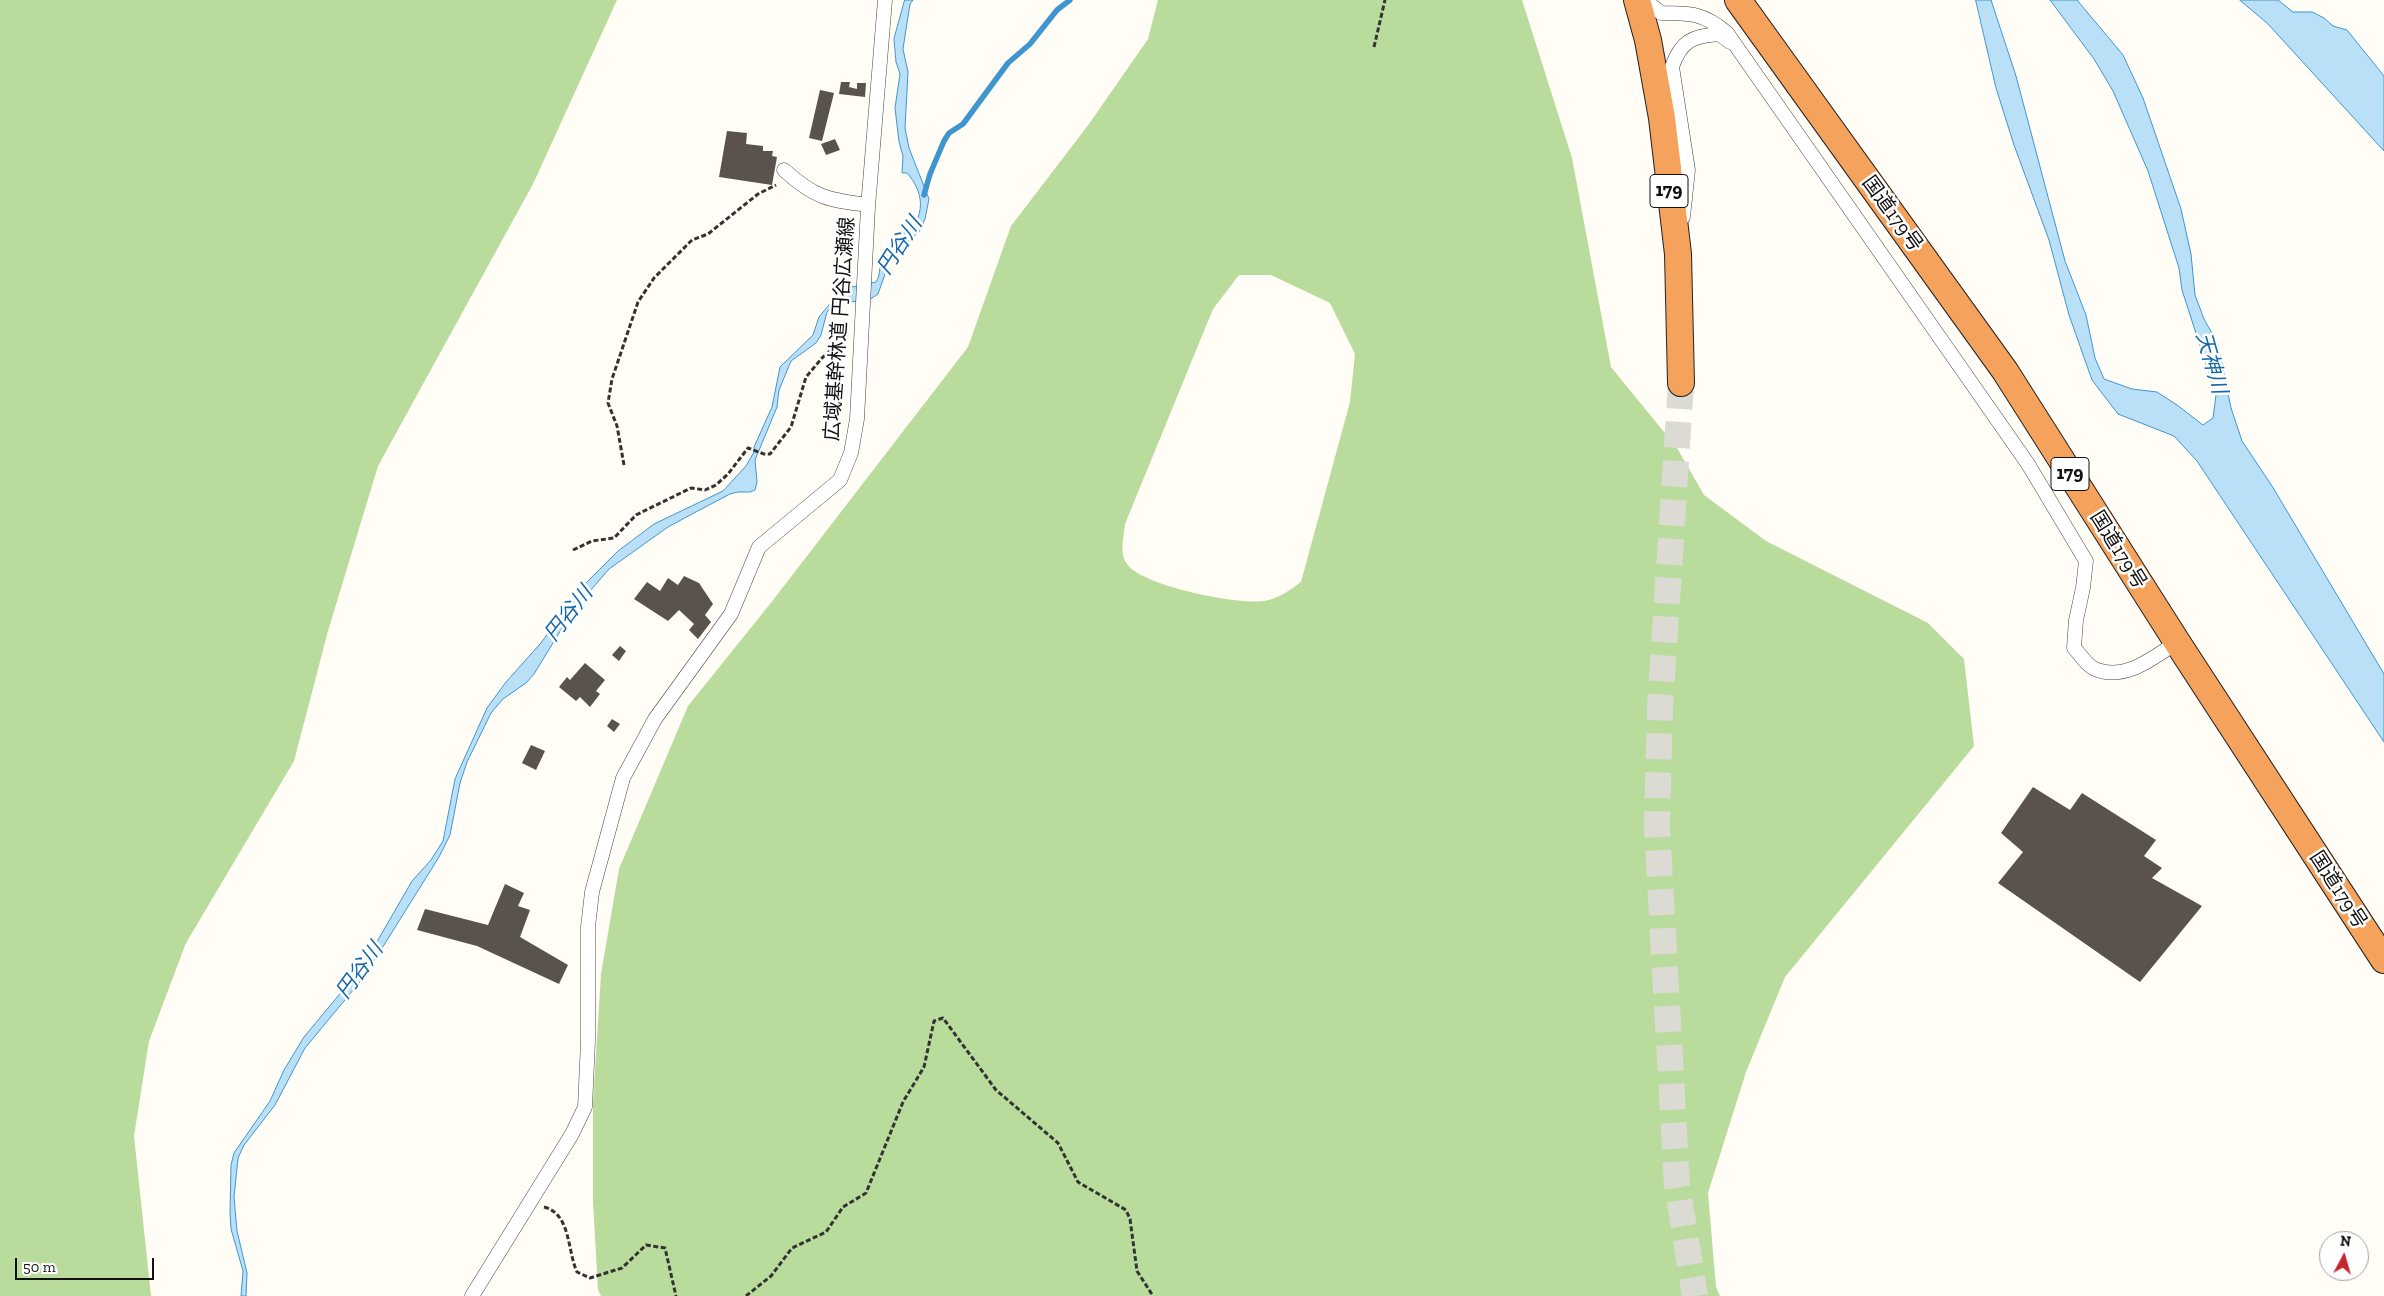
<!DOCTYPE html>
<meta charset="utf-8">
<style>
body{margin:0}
#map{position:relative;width:2384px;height:1296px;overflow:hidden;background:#fffdf5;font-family:"Zilla Slab",serif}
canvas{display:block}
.north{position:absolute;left:2319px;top:1231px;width:50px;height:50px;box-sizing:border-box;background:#fff;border:1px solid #a0a0a0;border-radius:50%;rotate:6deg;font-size:14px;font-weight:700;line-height:20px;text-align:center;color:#111}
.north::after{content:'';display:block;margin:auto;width:18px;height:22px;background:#c4262e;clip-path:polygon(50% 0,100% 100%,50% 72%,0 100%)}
.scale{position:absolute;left:15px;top:1258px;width:139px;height:22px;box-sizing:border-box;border:2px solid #111;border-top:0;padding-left:6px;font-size:15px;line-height:18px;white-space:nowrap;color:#111;-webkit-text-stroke:4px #fff;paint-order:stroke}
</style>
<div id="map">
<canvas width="2384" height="1296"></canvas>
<div class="north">N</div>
<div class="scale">50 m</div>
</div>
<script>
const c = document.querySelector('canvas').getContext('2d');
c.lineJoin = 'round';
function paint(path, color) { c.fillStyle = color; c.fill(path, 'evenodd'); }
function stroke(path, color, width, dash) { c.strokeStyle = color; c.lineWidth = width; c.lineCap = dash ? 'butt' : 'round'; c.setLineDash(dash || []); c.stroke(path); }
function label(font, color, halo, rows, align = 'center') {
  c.font = font + ' "Zilla Slab","Noto Sans JP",serif'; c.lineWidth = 5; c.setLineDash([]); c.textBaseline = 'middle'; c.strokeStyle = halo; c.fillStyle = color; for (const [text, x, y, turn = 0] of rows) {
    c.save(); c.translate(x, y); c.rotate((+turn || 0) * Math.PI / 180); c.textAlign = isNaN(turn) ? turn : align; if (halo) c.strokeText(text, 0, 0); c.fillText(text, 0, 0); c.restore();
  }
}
paint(new Path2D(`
 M0,0H617L533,184L378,466L328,631L294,761L186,943L149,1041L134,1136L151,1296H0Z
 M1158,0H1522L1572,158L1611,367L1677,448L1704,495L1766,541L1928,623L1964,659L1974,746L1785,977L1746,1072L1708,1193L1716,1287L1720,1296H601L598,1290L593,1201V1103L601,974L619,869L688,706L770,604L968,347L1011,226L1089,124L1148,39ZM1239,275H1271L1330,303L1355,354L1350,402L1301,582C1290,590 1278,599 1264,601C1238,605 1142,586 1127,564C1119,553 1124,536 1125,524L1213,309Z`), '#b9dc9c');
const water = new Path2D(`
 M905,0H913L910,4L903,49L908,72L905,128L909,148L929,199L925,219L919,232L895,251L890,260L878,294L869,300L840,303L832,307L827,312L821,335L816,343L791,361L779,390L777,407L755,460L757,482L755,490L750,492H738L730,494L692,514L668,527L609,569L572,612L534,674L526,683L503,699L491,713L467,762L460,783L450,835L439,857L364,977L305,1048L275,1105L244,1145L238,1158L234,1197L237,1231L247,1273L246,1296H241L243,1271L231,1229L230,1213L231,1165L234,1153L270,1101L284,1070L304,1037L363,966L412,881L431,860L443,841L455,779L487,708L506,682L540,644L584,585L618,551L654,524L723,491L746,466L754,452V447L772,407L780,367L813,335L819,317L838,294L847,288L876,282C880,276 879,270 881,263C885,252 896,232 909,232C926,213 923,191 907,173H902L903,156L899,142L895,108L900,74L896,62L894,39Z
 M1976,0H1991L2016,76L2065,261L2086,315L2095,358L2104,379L2132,389L2157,392L2177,405L2203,425L2213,418L2216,395L2182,290L2179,268L2148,171L2113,91L2094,59L2050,0H2077L2123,55L2143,98L2181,209L2191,254L2195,295L2204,319L2218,344L2231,408L2242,441L2272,486L2384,674V742L2197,461L2174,436L2118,414L2092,380L2069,315L2049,240L2014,145L1996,88Z
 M2240,0H2278L2293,12H2312L2324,18L2333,26L2347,30L2384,76V151L2268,24Z`);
paint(water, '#b9e0f7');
stroke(water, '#3f96cf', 1);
stroke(new Path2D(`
 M924,195L930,174L944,141L949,133L963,124L1008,63L1030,44L1057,10L1070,0`), '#3f96cf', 5.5);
paint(new Path2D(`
 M841,82H850L849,87L857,89V83H866L865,97L839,94Z
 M820,90L834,93L822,141L809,138Z
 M727,131L747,133L746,144L763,146V151H773L772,156L777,157L772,185L719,177Z
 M835,139L840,150L826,155L821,144Z
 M684,576L699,583L713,604L705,615L711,622L698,639L689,630L694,624L679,610L668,621L634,599L647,582L660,591L668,578L678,585Z
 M620,646L626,651L619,661L612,655Z
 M585,663L605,680L596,691L600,694L590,707L580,697L576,701L559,687L567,677L570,680Z
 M612,719L620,724L614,732L607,726Z
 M531,745L545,751L536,770L522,763Z
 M2033,787L2070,810L2082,793L2156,840L2144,856L2162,868L2152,878L2202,906L2140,982L1998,883L2023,852L2001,833Z
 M505,884L524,893L518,906L530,910L520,937L568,965L559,984L477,946L417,930L425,909L488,925Z`), '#5a524d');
stroke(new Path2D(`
 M1681,383L1660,708L1657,827L1677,1185L1695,1296`), '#dbdad3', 26, [26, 13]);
const street = new Path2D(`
 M1645,0L1661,13C1690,13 1704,13 1727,33L2028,464L2086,561L2083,588L2076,620L2074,648C2080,654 2086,664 2093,668C2123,683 2153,658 2177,642
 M784,170C815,198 828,200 868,205
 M1683,217L1688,170L1672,67C1681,41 1692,36 1719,34L1730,42
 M472,1296L572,1134L585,1107L588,1041V927L592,892L623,778L655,719L731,614L759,547L840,480L851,453L857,419L868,207L885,0`);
const highway = new Path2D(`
 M1637,0L1648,40L1662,118L1678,254L1681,383
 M1738,0L2005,371L2177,642L2384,960`);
stroke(street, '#444', 15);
stroke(highway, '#222', 28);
stroke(new Path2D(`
 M1374,47L1385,0
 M624,465L617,426L608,403L612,379L638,302L654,278L692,240L708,234L758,194L776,185
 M573,550L592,541L614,538L636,515L691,488L705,490L716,485L728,474L748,448L764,454H770L791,427L806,377L822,358L845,338
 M544,1207C571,1214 567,1250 577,1272L590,1278L622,1268L646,1245L665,1248L676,1296
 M746,1296L771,1276L792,1248L826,1232L843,1207L866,1193L903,1102L924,1067L934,1021L943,1018L996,1090L1058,1143L1078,1182L1126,1210L1130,1219L1137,1271L1153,1296`), '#333', 3, [5, 2.5]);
stroke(street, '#fff', 14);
stroke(highway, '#f5a25d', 26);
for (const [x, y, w] of [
 [1669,191,38],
 [2070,474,38]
]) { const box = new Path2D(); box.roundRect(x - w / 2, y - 16.5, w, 33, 4); c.fillStyle = '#fff'; c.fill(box); stroke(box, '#111', 1); }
label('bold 19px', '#111', null, [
 ["179",1669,191],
 ["179",2070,474]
]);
label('20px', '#111', '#fff', [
 ["国道179号",1892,214,54],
 ["広域基幹林道 円谷広瀬線",840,329,-86],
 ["国道179号",2118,550,58],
 ["国道179号",2338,890,57]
]);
label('italic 21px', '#1768a6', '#fff', [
 ["円谷川",900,246,-57],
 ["天神川",2211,363,74],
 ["円谷川",569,614,-52],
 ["円谷川",360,971,-54]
]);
</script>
